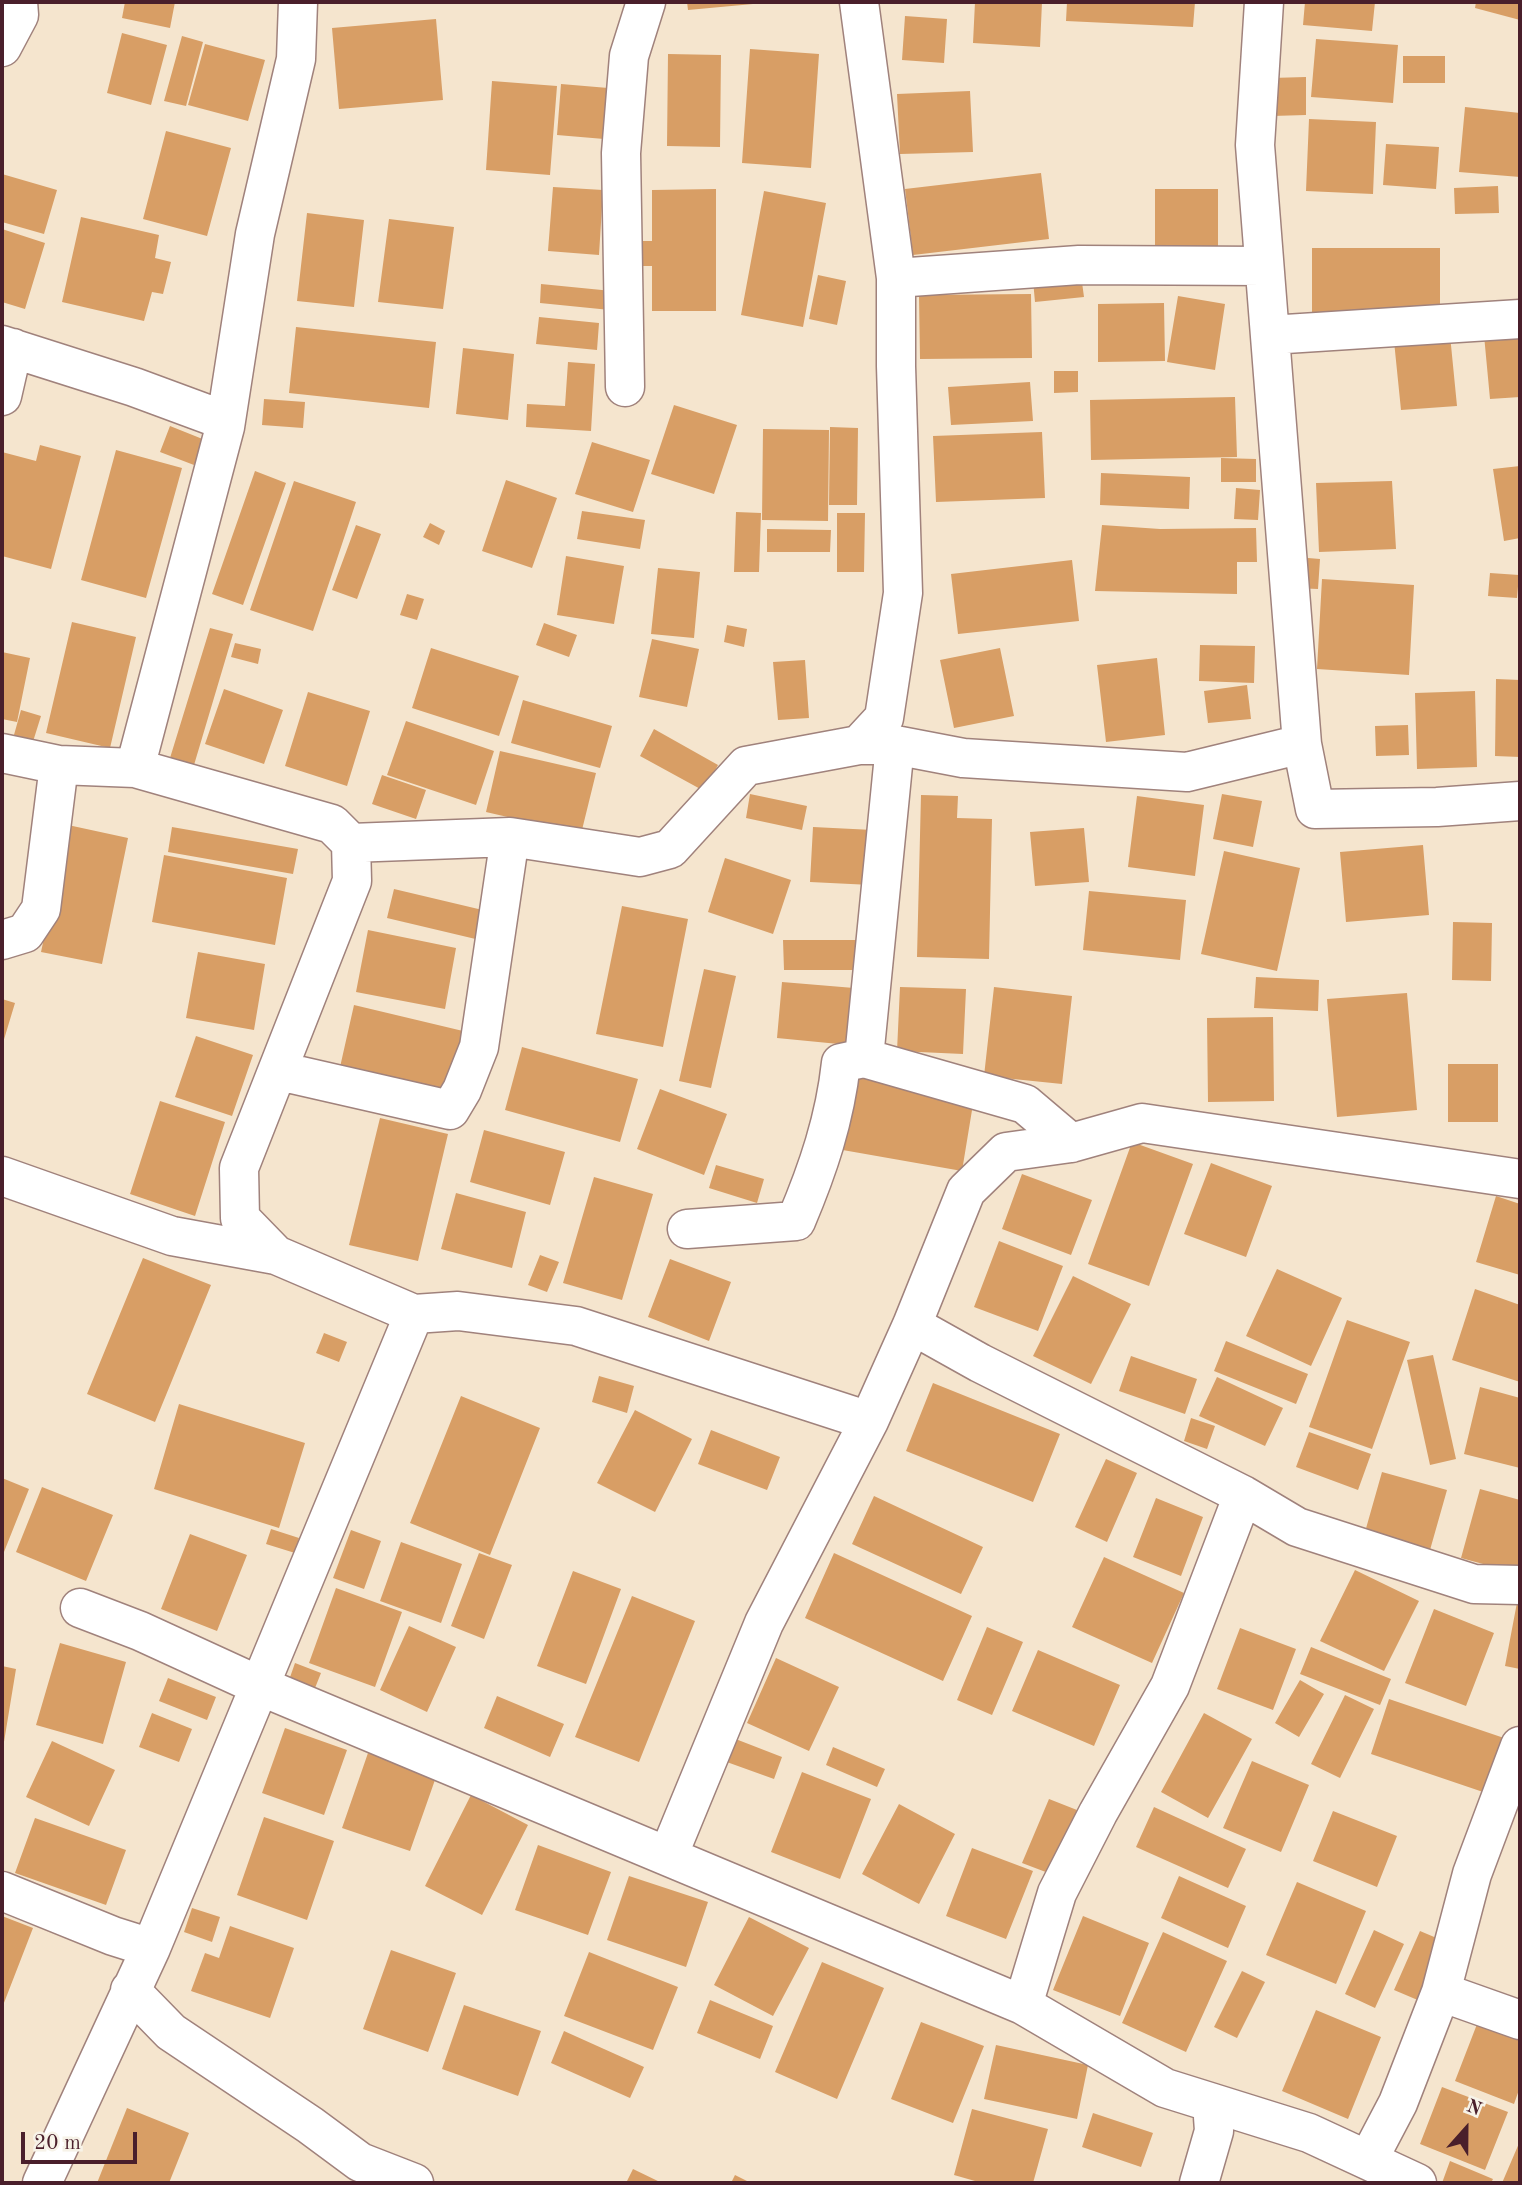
<!DOCTYPE html>
<style>
body{margin:0}
#map{position:relative;width:1522px;height:2185px;overflow:hidden;background:#f5e5ce;font-family:"Old Standard TT",serif}
canvas{display:block}
.frame{position:absolute;inset:0;border:4px solid #4a1f2b;pointer-events:none}
.north{position:absolute;left:1431px;top:2094px;width:70px;height:70px;-webkit-text-stroke:5px #f7f3e8;paint-order:stroke;rotate:21deg;font-size:19px;font-weight:700;line-height:28px;text-align:center;color:#4a1f2b}
.north::after{content:'';display:block;margin:auto;width:24px;height:32px;background:#4a1f2b;clip-path:polygon(50% 0,100% 100%,50% 72%,0 100%)}
.scale{position:absolute;left:21px;top:2132px;width:116px;height:32px;box-sizing:border-box;border:4px solid #4a1f2b;border-top:0;padding-left:9px;font-size:21px;line-height:24px;white-space:nowrap;color:#4a1f2b;-webkit-text-stroke:5px #f7f3e8;paint-order:stroke}
</style>
<div id="map">
<canvas width="1522" height="2185"></canvas>
<div class="frame"></div>
<div class="north">N</div>
<div class="scale">20 m</div>
</div>
<script>
const c = document.querySelector('canvas').getContext('2d');
c.lineJoin = 'round';
function paint(path, color) { c.fillStyle = color; c.fill(path, 'evenodd'); }
function stroke(path, color, width, dash) { c.strokeStyle = color; c.lineWidth = width; c.lineCap = dash ? 'butt' : 'round'; c.setLineDash(dash || []); c.stroke(path); }
paint(new Path2D(`
 M125,2H175L170,28L122,18Z
 M687,2H753V4L688,10Z
 M975,2H1042L1040,47L973,43Z
 M1067,2H1195L1193,27L1066,21Z
 M1305,2H1375L1372,31L1303,25Z
 M1476,2H1520V20L1475,8Z
 M905,16L947,19L944,63L902,60Z
 M436,19L443,100L339,109L332,28Z
 M122,33L167,45L151,105L107,93Z
 M182,36L203,42L186,106L164,101Z
 M1316,39L1398,45L1393,103L1311,97Z
 M205,44L265,60L248,121L188,105Z
 M750,49L819,54L811,168L742,163Z
 M668,54L721,55L720,147L667,146Z
 M1403,56H1445V83H1403Z
 M1306,77V115L1272,116L1271,78Z
 M492,81L557,86L550,175L486,170Z
 M561,84L620,89L616,140L557,135Z
 M970,91L973,152L900,154L897,94Z
 M1465,107L1520,113V177L1459,172Z
 M1309,119L1376,122L1373,194L1306,191Z
 M166,131L231,148L207,236L143,219Z
 M1386,144L1439,147L1436,189L1383,185Z
 M1041,173L1049,239L913,255L905,189Z
 M2,174L57,190L44,234L2,222Z
 M1498,186L1499,213L1455,214L1454,188Z
 M553,187L603,190L599,255L548,251Z
 M716,189V311H652V266H640V241H652V190Z
 M1155,189H1218V257H1155Z
 M764,191L826,203L803,327L741,315Z
 M307,213L364,220L354,307L297,301Z
 M81,217L159,235L155,258L171,262L163,294L152,292L144,321L62,302Z
 M389,219L454,227L443,309L378,302Z
 M2,229L45,243L25,309L2,302Z
 M1312,248H1440V319H1312Z
 M818,275L846,281L837,325L809,319Z
 M1081,275L1084,297L1035,302L1033,280Z
 M541,284L612,291L610,310L540,303Z
 M1031,294L1032,358L920,359L919,295Z
 M1178,296L1225,304L1215,370L1167,362Z
 M1164,303L1165,361L1098,362V304Z
 M539,317L599,323L597,350L536,344Z
 M296,327L436,342L429,408L289,393Z
 M1520,332V397L1490,399L1484,335Z
 M1450,335L1457,406L1401,410L1394,341Z
 M463,348L514,354L508,420L456,414Z
 M568,362L595,364L591,431L526,427L527,404L565,406Z
 M1054,371H1078V392L1054,393Z
 M1030,382L1033,421L951,425L948,387Z
 M1235,397L1237,457L1091,460L1090,400Z
 M264,399L305,402L303,428L262,425Z
 M674,405L737,425L714,494L651,474Z
 M170,426L205,440L194,465L160,452Z
 M830,427L858,428L857,505H829Z
 M763,429L829,430L828,521L762,520Z
 M1042,432L1045,498L936,502L933,436Z
 M592,442L650,460L633,512L575,494Z
 M40,445L81,456L51,569L2,556V452L36,461Z
 M116,450L182,468L146,598L81,580Z
 M1221,458L1256,459V482H1221Z
 M1520,466V538L1504,541L1493,469Z
 M255,471L286,483L243,605L212,594Z
 M1101,473L1190,477L1189,509L1100,505Z
 M506,480L557,498L532,568L482,551Z
 M294,481L356,502L313,631L250,610Z
 M1392,481L1396,549L1319,552L1316,483Z
 M1236,488L1260,490L1258,520L1234,519Z
 M582,511L645,520L640,549L577,539Z
 M736,512L761,513L759,572H734Z
 M837,513H865L864,572H837Z
 M430,523L445,531L439,545L423,537Z
 M356,525L381,534L357,599L332,590Z
 M1102,525L1160,529L1256,528L1257,562H1237V594L1095,591Z
 M767,529L831,530L830,552H767Z
 M566,556L624,566L614,624L557,615Z
 M1296,557L1320,559L1318,589L1294,588Z
 M1072,560L1079,621L958,634L951,574Z
 M658,568L700,572L694,638L651,634Z
 M1490,573L1519,575L1517,598L1488,596Z
 M1322,579L1414,585L1409,675L1317,669Z
 M407,594L424,599L417,620L400,615Z
 M72,622L136,637L110,748L46,733Z
 M544,623L577,635L569,657L536,645Z
 M727,625L747,629L744,647L724,642Z
 M210,628L233,634L194,765L170,758Z
 M652,639L699,649L687,707L639,697Z
 M235,643L261,649L258,664L231,657Z
 M1200,645L1255,646L1254,683L1199,681Z
 M431,648L519,676L499,736L412,708Z
 M1000,648L1014,716L954,728L940,660Z
 M2,652L30,658L17,722L2,719Z
 M1157,658L1165,735L1106,742L1097,665Z
 M805,660L809,718L778,720L773,662Z
 M1496,679L1520,680V757L1495,756Z
 M1247,685L1251,719L1208,723L1204,691Z
 M224,689L283,710L264,764L205,744Z
 M1475,691L1477,767L1417,769L1415,693Z
 M308,692L370,711L347,786L285,766Z
 M523,700L612,726L600,768L511,743Z
 M21,710L41,716L31,748L12,742Z
 M406,721L494,751L476,805L387,775Z
 M1408,725L1409,755L1376,756L1375,726Z
 M654,729L718,765L704,791L640,756Z
 M500,751L596,773L581,834L486,812Z
 M382,775L426,790L416,819L372,804Z
 M750,794L807,806L802,830L746,818Z
 M1222,794L1262,801L1253,847L1213,839Z
 M921,795L958,796L957,818L992,819L989,959L917,957Z
 M1137,796L1204,805L1195,876L1128,867Z
 M68,825L128,838L102,964L41,952Z
 M172,827L298,849L293,874L168,852Z
 M813,827L873,830L871,885L810,882Z
 M1084,828L1089,882L1035,886L1030,832Z
 M1423,845L1429,915L1346,922L1340,852Z
 M1224,851L1300,868L1277,971L1201,954Z
 M164,855L287,878L275,945L152,922Z
 M725,858L791,880L773,934L708,912Z
 M394,889L491,912L484,941L387,918Z
 M1089,891L1186,900L1180,960L1083,950Z
 M622,906L688,919L663,1047L596,1034Z
 M1453,922L1492,923L1491,981L1452,980Z
 M368,930L456,948L445,1009L356,992Z
 M783,940H856V970H784Z
 M198,952L265,964L254,1030L186,1018Z
 M704,969L736,976L711,1088L679,1081Z
 M1256,977L1319,980L1318,1011L1254,1008Z
 M782,982L854,988L849,1045L777,1038Z
 M900,987L966,989L963,1054L897,1051Z
 M994,987L1072,996L1062,1084L984,1076Z
 M1407,993L1417,1110L1337,1117L1327,999Z
 M2,999L15,1003L2,1046Z
 M354,1005L463,1031L447,1102L338,1076Z
 M1273,1017L1274,1101L1208,1102L1207,1018Z
 M196,1036L253,1055L232,1116L175,1097Z
 M522,1047L638,1079L620,1142L505,1110Z
 M1448,1064H1498V1122H1448Z
 M850,1076L974,1098L962,1171L837,1149Z
 M660,1089L727,1114L704,1175L637,1149Z
 M160,1101L225,1122L195,1216L130,1194Z
 M380,1118L448,1134L418,1261L349,1245Z
 M484,1130L565,1152L550,1205L470,1182Z
 M1132,1142L1193,1164L1149,1286L1088,1264Z
 M1211,1163L1272,1186L1246,1257L1184,1234Z
 M716,1165L764,1179L757,1203L709,1188Z
 M1022,1174L1092,1200L1071,1255L1002,1229Z
 M594,1177L653,1194L622,1300L563,1283Z
 M456,1193L526,1212L512,1268L441,1249Z
 M1496,1196L1520,1204V1275L1476,1262Z
 M999,1241L1063,1266L1038,1331L974,1307Z
 M540,1255L559,1262L547,1292L528,1285Z
 M143,1258L211,1285L155,1422L87,1394Z
 M670,1259L731,1282L709,1341L648,1317Z
 M1277,1269L1342,1298L1311,1366L1246,1336Z
 M1073,1276L1131,1304L1091,1384L1033,1356Z
 M1475,1289L1520,1305V1382L1452,1360Z
 M1347,1320L1410,1342L1372,1449L1309,1427Z
 M324,1333L347,1342L339,1362L316,1353Z
 M1226,1341L1308,1374L1296,1404L1214,1371Z
 M1433,1355L1456,1459L1430,1465L1407,1360Z
 M1131,1356L1197,1379L1185,1414L1119,1391Z
 M599,1376L634,1386L627,1413L592,1402Z
 M1217,1377L1283,1408L1265,1446L1199,1416Z
 M933,1383L1060,1434L1033,1502L906,1451Z
 M1480,1387L1520,1398V1468L1464,1454Z
 M461,1396L540,1428L490,1555L410,1523Z
 M179,1404L305,1443L279,1528L154,1489Z
 M635,1410L692,1439L655,1512L597,1483Z
 M1191,1418L1215,1426L1207,1449L1184,1441Z
 M711,1430L780,1457L767,1490L698,1464Z
 M1309,1432L1371,1454L1358,1490L1296,1467Z
 M1106,1459L1137,1473L1107,1542L1075,1527Z
 M1382,1472L1447,1490L1430,1550L1365,1532Z
 M2,1478L29,1489L2,1557Z
 M42,1487L113,1515L86,1581L16,1552Z
 M1480,1489L1520,1500V1574L1461,1558Z
 M874,1496L983,1547L961,1594L852,1544Z
 M1156,1498L1203,1517L1181,1576L1133,1557Z
 M271,1529L299,1538L295,1553L266,1544Z
 M351,1530L381,1541L364,1589L333,1578Z
 M190,1534L247,1555L217,1631L161,1609Z
 M401,1542L462,1564L441,1623L380,1601Z
 M479,1553L512,1565L484,1639L451,1626Z
 M834,1553L972,1616L943,1681L805,1618Z
 M1104,1557L1184,1593L1152,1663L1072,1627Z
 M1355,1570L1419,1601L1384,1671L1320,1641Z
 M573,1571L621,1589L586,1684L537,1666Z
 M336,1588L402,1612L375,1687L309,1663Z
 M1519,1592L1520,1593V1669L1505,1666Z
 M632,1596L695,1621L639,1762L575,1737Z
 M1434,1609L1494,1633L1466,1706L1405,1683Z
 M409,1626L456,1647L427,1712L380,1690Z
 M987,1627L1023,1642L992,1715L957,1700Z
 M1240,1628L1296,1649L1273,1710L1217,1689Z
 M60,1643L126,1662L103,1744L36,1725Z
 M1311,1647L1391,1679L1380,1705L1300,1674Z
 M1038,1650L1120,1685L1094,1746L1012,1711Z
 M776,1658L839,1687L809,1751L747,1723Z
 M295,1663L321,1673L313,1693L288,1683Z
 M2,1666L16,1669L3,1748H2Z
 M168,1678L216,1697L207,1720L159,1701Z
 M1300,1680L1324,1694L1299,1737L1275,1723Z
 M1345,1695L1374,1709L1340,1778L1311,1764Z
 M497,1696L564,1724L550,1757L484,1728Z
 M1389,1699L1504,1738L1486,1793L1371,1754Z
 M152,1713L192,1729L179,1762L139,1747Z
 M1204,1713L1252,1739L1208,1818L1161,1792Z
 M285,1728L347,1750L324,1815L262,1793Z
 M733,1738L782,1757L774,1779L724,1761Z
 M52,1741L115,1770L89,1826L26,1797Z
 M833,1747L885,1769L877,1787L826,1765Z
 M368,1753L436,1777L410,1851L342,1828Z
 M1252,1761L1309,1785L1281,1852L1223,1828Z
 M802,1772L871,1799L840,1879L771,1852Z
 M471,1795L528,1825L482,1915L425,1886Z
 M1049,1799L1077,1810L1051,1874L1022,1863Z
 M899,1804L955,1834L919,1904L862,1874Z
 M1154,1807L1246,1849L1228,1888L1136,1847Z
 M1333,1811L1397,1836L1377,1887L1313,1861Z
 M264,1817L334,1841L307,1920L237,1895Z
 M35,1818L126,1850L106,1905L15,1873Z
 M538,1845L611,1872L588,1935L515,1910Z
 M972,1848L1033,1871L1006,1939L946,1916Z
 M629,1876L708,1902L686,1967L607,1940Z
 M1179,1876L1246,1906L1228,1948L1161,1918Z
 M1297,1882L1366,1911L1336,1984L1266,1955Z
 M192,1908L220,1917L212,1942L184,1932Z
 M2,1916L33,1928L2,2008Z
 M1083,1916L1149,1943L1120,2016L1053,1990Z
 M749,1917L809,1948L773,2016L714,1985Z
 M230,1926L294,1948L270,2018L191,1991L205,1953L219,1958Z
 M1374,1930L1404,1944L1375,2008L1345,1994Z
 M1420,1931L1446,1942L1420,2001L1394,1990Z
 M1163,1932L1227,1961L1186,2052L1122,2023Z
 M391,1950L456,1973L428,2052L363,2029Z
 M589,1952L678,1987L653,2050L564,2016Z
 M822,1962L884,1988L837,2099L775,2072Z
 M1242,1971L1265,1982L1237,2038L1214,2027Z
 M710,2000L773,2026L760,2059L697,2033Z
 M464,2005L541,2031L518,2096L442,2069Z
 M1316,2010L1381,2037L1348,2119L1282,2091Z
 M1479,2019L1520,2035V2087L1514,2104L1455,2081Z
 M921,2022L984,2046L953,2123L891,2099Z
 M564,2031L644,2067L630,2098L551,2063Z
 M996,2045L1088,2065L1077,2119L984,2099Z
 M1442,2087L1508,2112L1485,2170L1420,2144Z
 M127,2108L189,2133L169,2183H97Z
 M972,2109L1048,2129L1033,2183H982L954,2175Z
 M1093,2113L1153,2133L1141,2167L1082,2147Z
 M1520,2141V2183H1502Z
 M1450,2161L1493,2179L1491,2183H1442Z
 M633,2169L662,2183H626Z
 M735,2175L751,2183H731Z`), '#d89e65');
const minor = new Path2D(`
 M859,2L896,278V366L903,593L884,718L859,745
 M1264,2L1255,145L1302,744L1315,809L1437,807L1520,801
 M2,47L19,15L18,2
 M896,278L1079,265L1263,266
 M1270,335L1520,319
 M2,345L134,387L226,421
 M625,387L621,153L629,56L646,2
 M2,396L13,348
 M2,753L59,765L135,768L332,824L351,843L352,881L239,1168L240,1218L276,1255L414,1314L458,1311L576,1326L869,1421
 M135,768L225,427L255,234L296,59L298,2
 M351,843L510,837L640,857L670,849L746,766L859,745H895L963,758L1187,772L1302,744
 M2,940L25,933L41,909L59,765
 M864,1058L1025,1104L1071,1143
 M279,1071L450,1110L462,1090L479,1047L510,837
 M2,1176L172,1236L276,1255
 M687,1229L796,1221C818,1169 835,1119 841,1063L864,1058L895,745
 M912,1325L980,1363L1243,1495L1297,1527L1474,1584L1520,1585
 M80,1608L140,1631L260,1686L1023,2005L1165,2088L1309,2133L1417,2183
 M668,1856L764,1623L869,1421L912,1325L966,1191L1006,1152L1071,1143L1142,1123L1520,1179
 M2,1891L113,1936L151,1948
 M130,1990L171,2032L310,2125L360,2162L414,2183
 M1441,1992L1520,2020
 M1023,2005L1057,1893L1098,1813L1170,1686L1243,1495
 M1368,2160L1398,2103L1441,1992L1472,1874L1520,1746
 M42,2183L151,1948L414,1314
 M1199,2183L1214,2131L1212,2103`);
stroke(minor, '#a0827c', 41);
stroke(minor, '#fff', 38);
</script>
